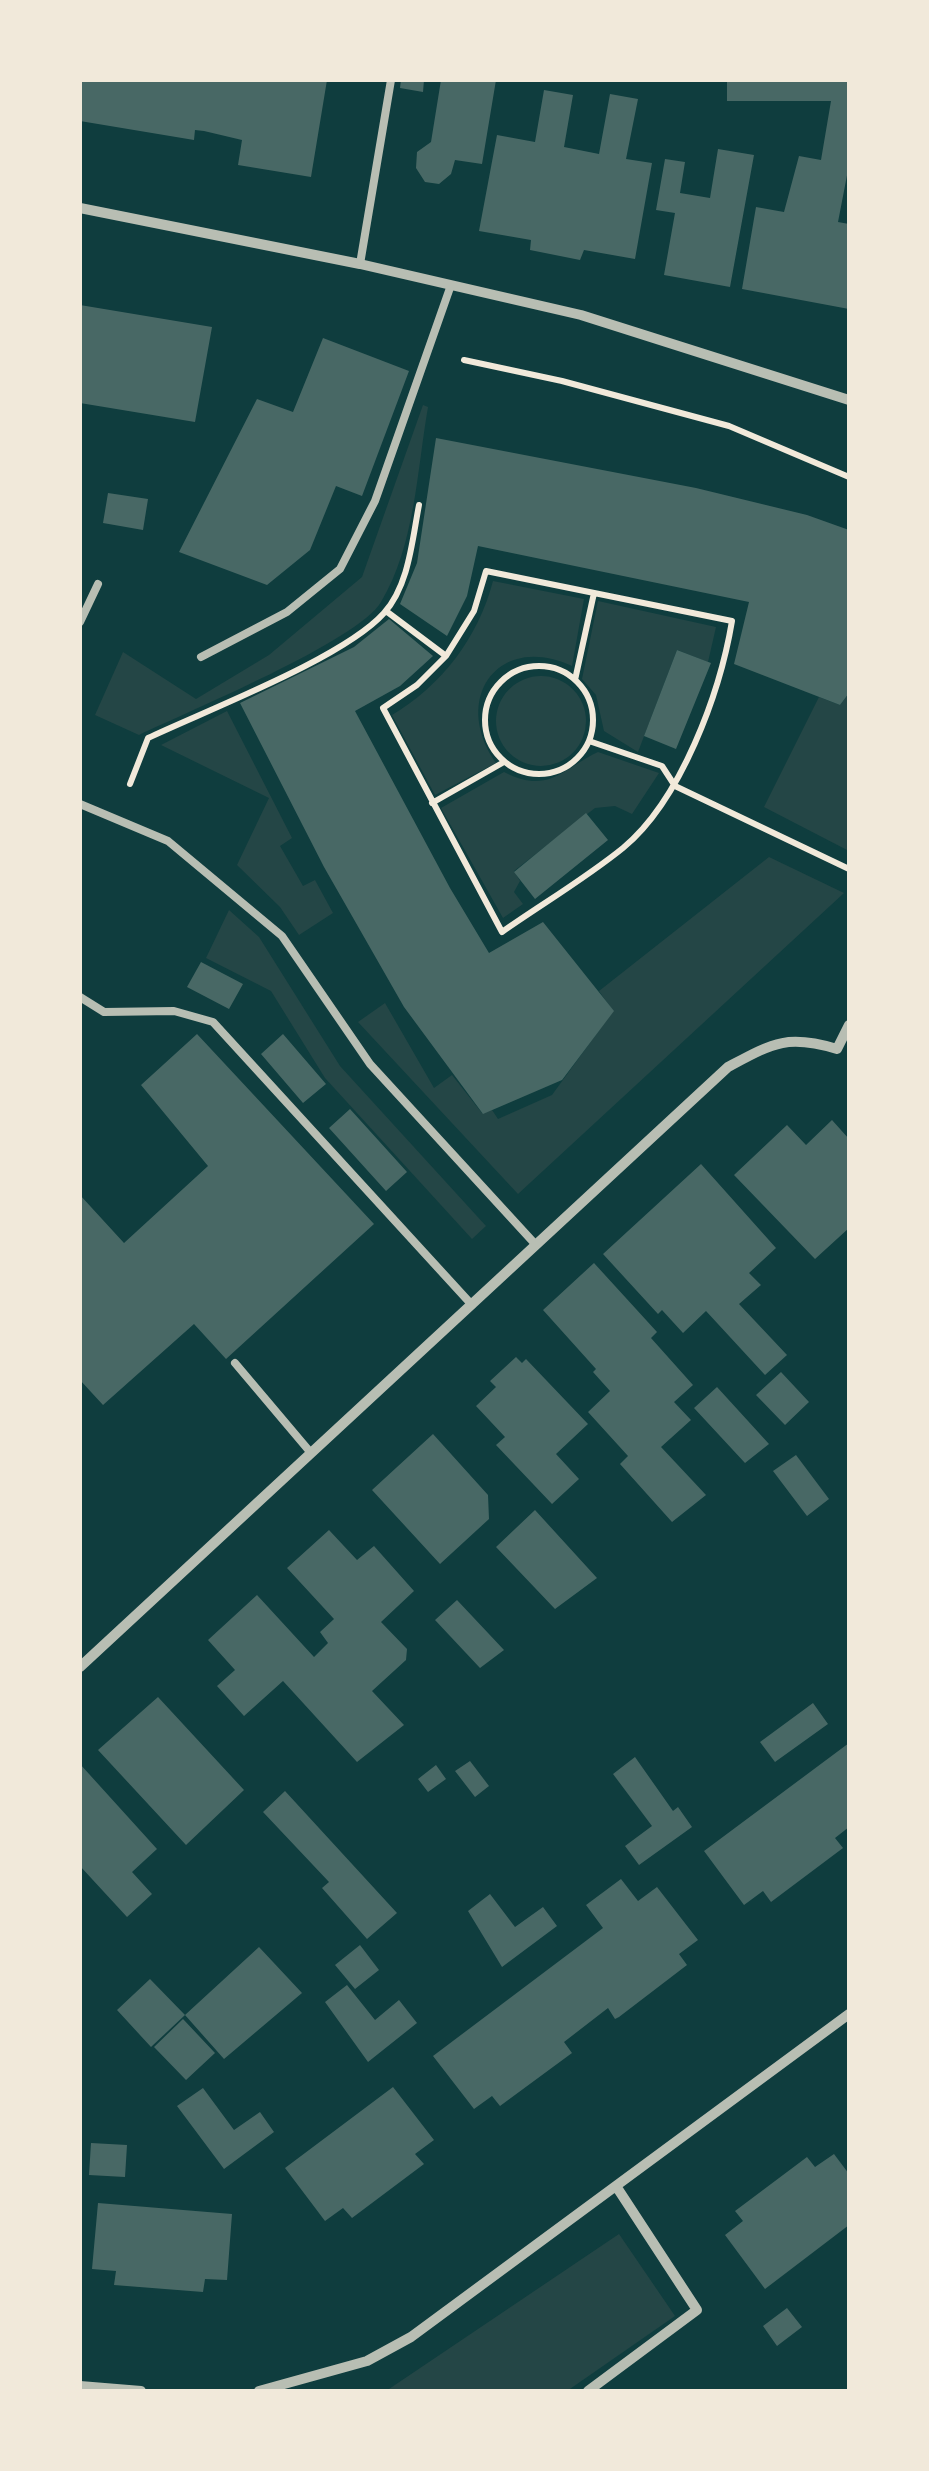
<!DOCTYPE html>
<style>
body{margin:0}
#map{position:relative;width:929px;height:2471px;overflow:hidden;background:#0f3d3e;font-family:Helvetica,sans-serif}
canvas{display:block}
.frame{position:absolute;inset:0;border:82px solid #f1e9da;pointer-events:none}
</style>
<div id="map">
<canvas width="929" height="2471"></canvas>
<div class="frame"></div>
</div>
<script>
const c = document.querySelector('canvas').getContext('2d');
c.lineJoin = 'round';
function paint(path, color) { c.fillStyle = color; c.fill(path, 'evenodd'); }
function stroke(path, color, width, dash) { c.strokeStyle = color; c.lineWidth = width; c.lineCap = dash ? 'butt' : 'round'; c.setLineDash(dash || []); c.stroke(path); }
paint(new Path2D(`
 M423,405L428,407C417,470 415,546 381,602C358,641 189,711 139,735L95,715L123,652L196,699L269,655L362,577Z
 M493,581L584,599L572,666C498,632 451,699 496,763L435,795L392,715C442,685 478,638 493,581Z
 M598,601L716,627L708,662L677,650L638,752L604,731L596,695L582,679Z
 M496 721a45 45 0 1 1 90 0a45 45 0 1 1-90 0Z
 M849,693V851L764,807L819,697L840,705Z
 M227,711L292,838L280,846L303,886L315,880L333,913L299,935L280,907L237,865L269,798L161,745Z
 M598,752L659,773L632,814L615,806L595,808L514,871L520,881L514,892L523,904L503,918L441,808L504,772C549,795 562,769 598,752Z
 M769,857L844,893L518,1194L358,1022L385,1003L434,1088L452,1075L482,1113L492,1110L498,1119L552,1095L613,1011L599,991Z
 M229,910L259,937L340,1066L486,1226L472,1239L325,1078L271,991L206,958Z
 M619,2234L675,2316L567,2391H386Z`), '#244646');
paint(new Path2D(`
 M80,80H327L311,177L238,165L242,140L204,131L195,130L194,140L80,121Z
 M401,80H424L423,92L400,88Z
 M441,80H496L482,164L455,160L451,174L439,184L425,182L416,168L417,152L431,142Z
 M727,80H849V165L838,222L849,224V309L742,289L756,207L784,212L799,156L821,160L831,101H727Z
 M544,90L573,95L564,147L599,154L610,94L638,99L626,159L652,163L635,259L584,250L580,260L530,250L531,240L479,231L497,135L535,142Z
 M718,149L754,155L730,287L664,275L675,213L656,210L665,159L685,162L680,193L710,198Z
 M80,305L212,327L195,422L80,403Z
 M323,338L409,371L362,496L336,486L310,550L267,585L179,552L257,399L293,412Z
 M436,438L696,488L807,515L849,530V693L840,705L734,664L749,602L478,546L467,596L447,636L400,604L417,563Z
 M108,493L148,499L143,530L103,523Z
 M389,619L433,656L400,686L355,711L450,888L489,953L543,922L614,1011L562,1080L483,1114L404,1007L324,867L240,703L354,647Z
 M677,650L711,663L676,749L644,736Z
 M586,813L608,840L535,899L514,872Z
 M201,962L243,984L229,1009L187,987Z
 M197,1034L374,1224L226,1359L194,1324L103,1405L80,1380V1195L124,1243L208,1166L141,1085Z
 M283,1034L326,1084L303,1103L261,1054Z
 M350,1109L407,1172L386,1191L329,1128Z
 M832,1120L849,1139V1228L815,1259L734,1175L787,1125L806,1145Z
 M701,1164L776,1248L749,1273L761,1285L739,1304L787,1355L765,1375L706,1311L683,1333L662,1310L658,1314L603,1254Z
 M594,1263L657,1332L651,1338L693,1385L674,1402L691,1420L661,1447L706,1495L672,1522L620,1464L628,1456L588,1412L610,1391L593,1372L596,1369L543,1310Z
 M516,1357L522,1363L526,1359L588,1424L556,1454L579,1479L552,1504L496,1445L505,1437L476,1406L496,1387L490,1381Z
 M781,1372L809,1402L785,1425L756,1395Z
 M717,1387L769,1444L745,1463L694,1408Z
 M433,1434L488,1495L489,1519L440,1564L372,1490Z
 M796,1455L829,1499L807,1516L773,1471Z
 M535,1510L597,1578L555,1609L496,1547Z
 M329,1530L357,1560L374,1546L414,1591L381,1622L407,1649L406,1660L372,1691L404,1725L357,1762L283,1681L244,1716L217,1686L235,1670L208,1640L257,1595L314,1657L328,1643L320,1632L334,1619L287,1568Z
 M457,1600L504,1650L480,1668L435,1620Z
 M158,1697L244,1790L186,1845L98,1750Z
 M813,1703L828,1724L775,1762L760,1742Z
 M849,1743V1827L835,1838L843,1848L771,1902L763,1891L744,1905L704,1851Z
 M635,1757L673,1811L678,1807L692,1827L639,1865L625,1846L652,1826L613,1774Z
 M470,1761L489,1786L475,1797L455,1771Z
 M80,1764L157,1849L132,1872L152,1894L127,1917L80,1866Z
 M436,1765L446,1779L428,1792L418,1779Z
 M285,1791L397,1913L367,1939L322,1888L329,1882L263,1812Z
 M621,1879L638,1901L657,1887L698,1940L679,1954L687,1965L619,2017L615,2019L608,2008L564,2042L572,2053L500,2106L492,2096L474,2109L433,2056L603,1928L586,1905Z
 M490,1894L515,1927L543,1907L557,1926L502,1967L468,1911Z
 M360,1945L379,1970L355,1989L335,1965Z
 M259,1947L302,1993L224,2059L185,2015Z
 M150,1979L185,2015L151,2047L117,2010Z
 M347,1985L375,2020L399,2000L417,2023L368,2062L325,2002Z
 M183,2019L215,2053L186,2080L154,2047Z
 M393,2087L434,2140L415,2154L424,2164L352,2218L343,2208L325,2221L285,2168Z
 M203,2088L234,2130L260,2112L274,2132L224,2169L177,2106Z
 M91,2143L127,2145L125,2177L89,2175Z
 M834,2154L849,2174V2225L765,2289L725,2235L743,2221L735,2211L807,2157L815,2167Z
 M98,2203L232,2214L227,2280L205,2279L203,2292L114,2285L116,2271L92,2269Z
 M787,2308L802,2327L777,2346L763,2326Z`), '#486865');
stroke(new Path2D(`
 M464,360L562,381L729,426L849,477
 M386,611L446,656L417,685L383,708L502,932C542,904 586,878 623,848C681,800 720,693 732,621L486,571L474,611L446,656
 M485 720a54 54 0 1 1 108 0a54 54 0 1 1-108 0Z
 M575,680L594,593
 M589,741L662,766L675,786L849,869
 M130,784L148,738C207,710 344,658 384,613C409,585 412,541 419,505
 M432,803L504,762`), '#f1e9da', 6);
stroke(new Path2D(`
 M360,264L391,80
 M80,622L98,584
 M201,657L287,612L340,569L375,501L451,285
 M80,804L168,841L282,936L370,1064L536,1245
 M80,997L104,1012L174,1011L213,1022L472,1305
 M235,1363L311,1453`), '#b8beb3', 8);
stroke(new Path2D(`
 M80,208L360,264L581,315L849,400
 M80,1667L728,1067C773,1043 787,1034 837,1049L849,1025
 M80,2386L141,2391
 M259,2391L367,2361L411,2337L849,2014
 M588,2391L697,2310L616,2186`), '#b8beb3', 10);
</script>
